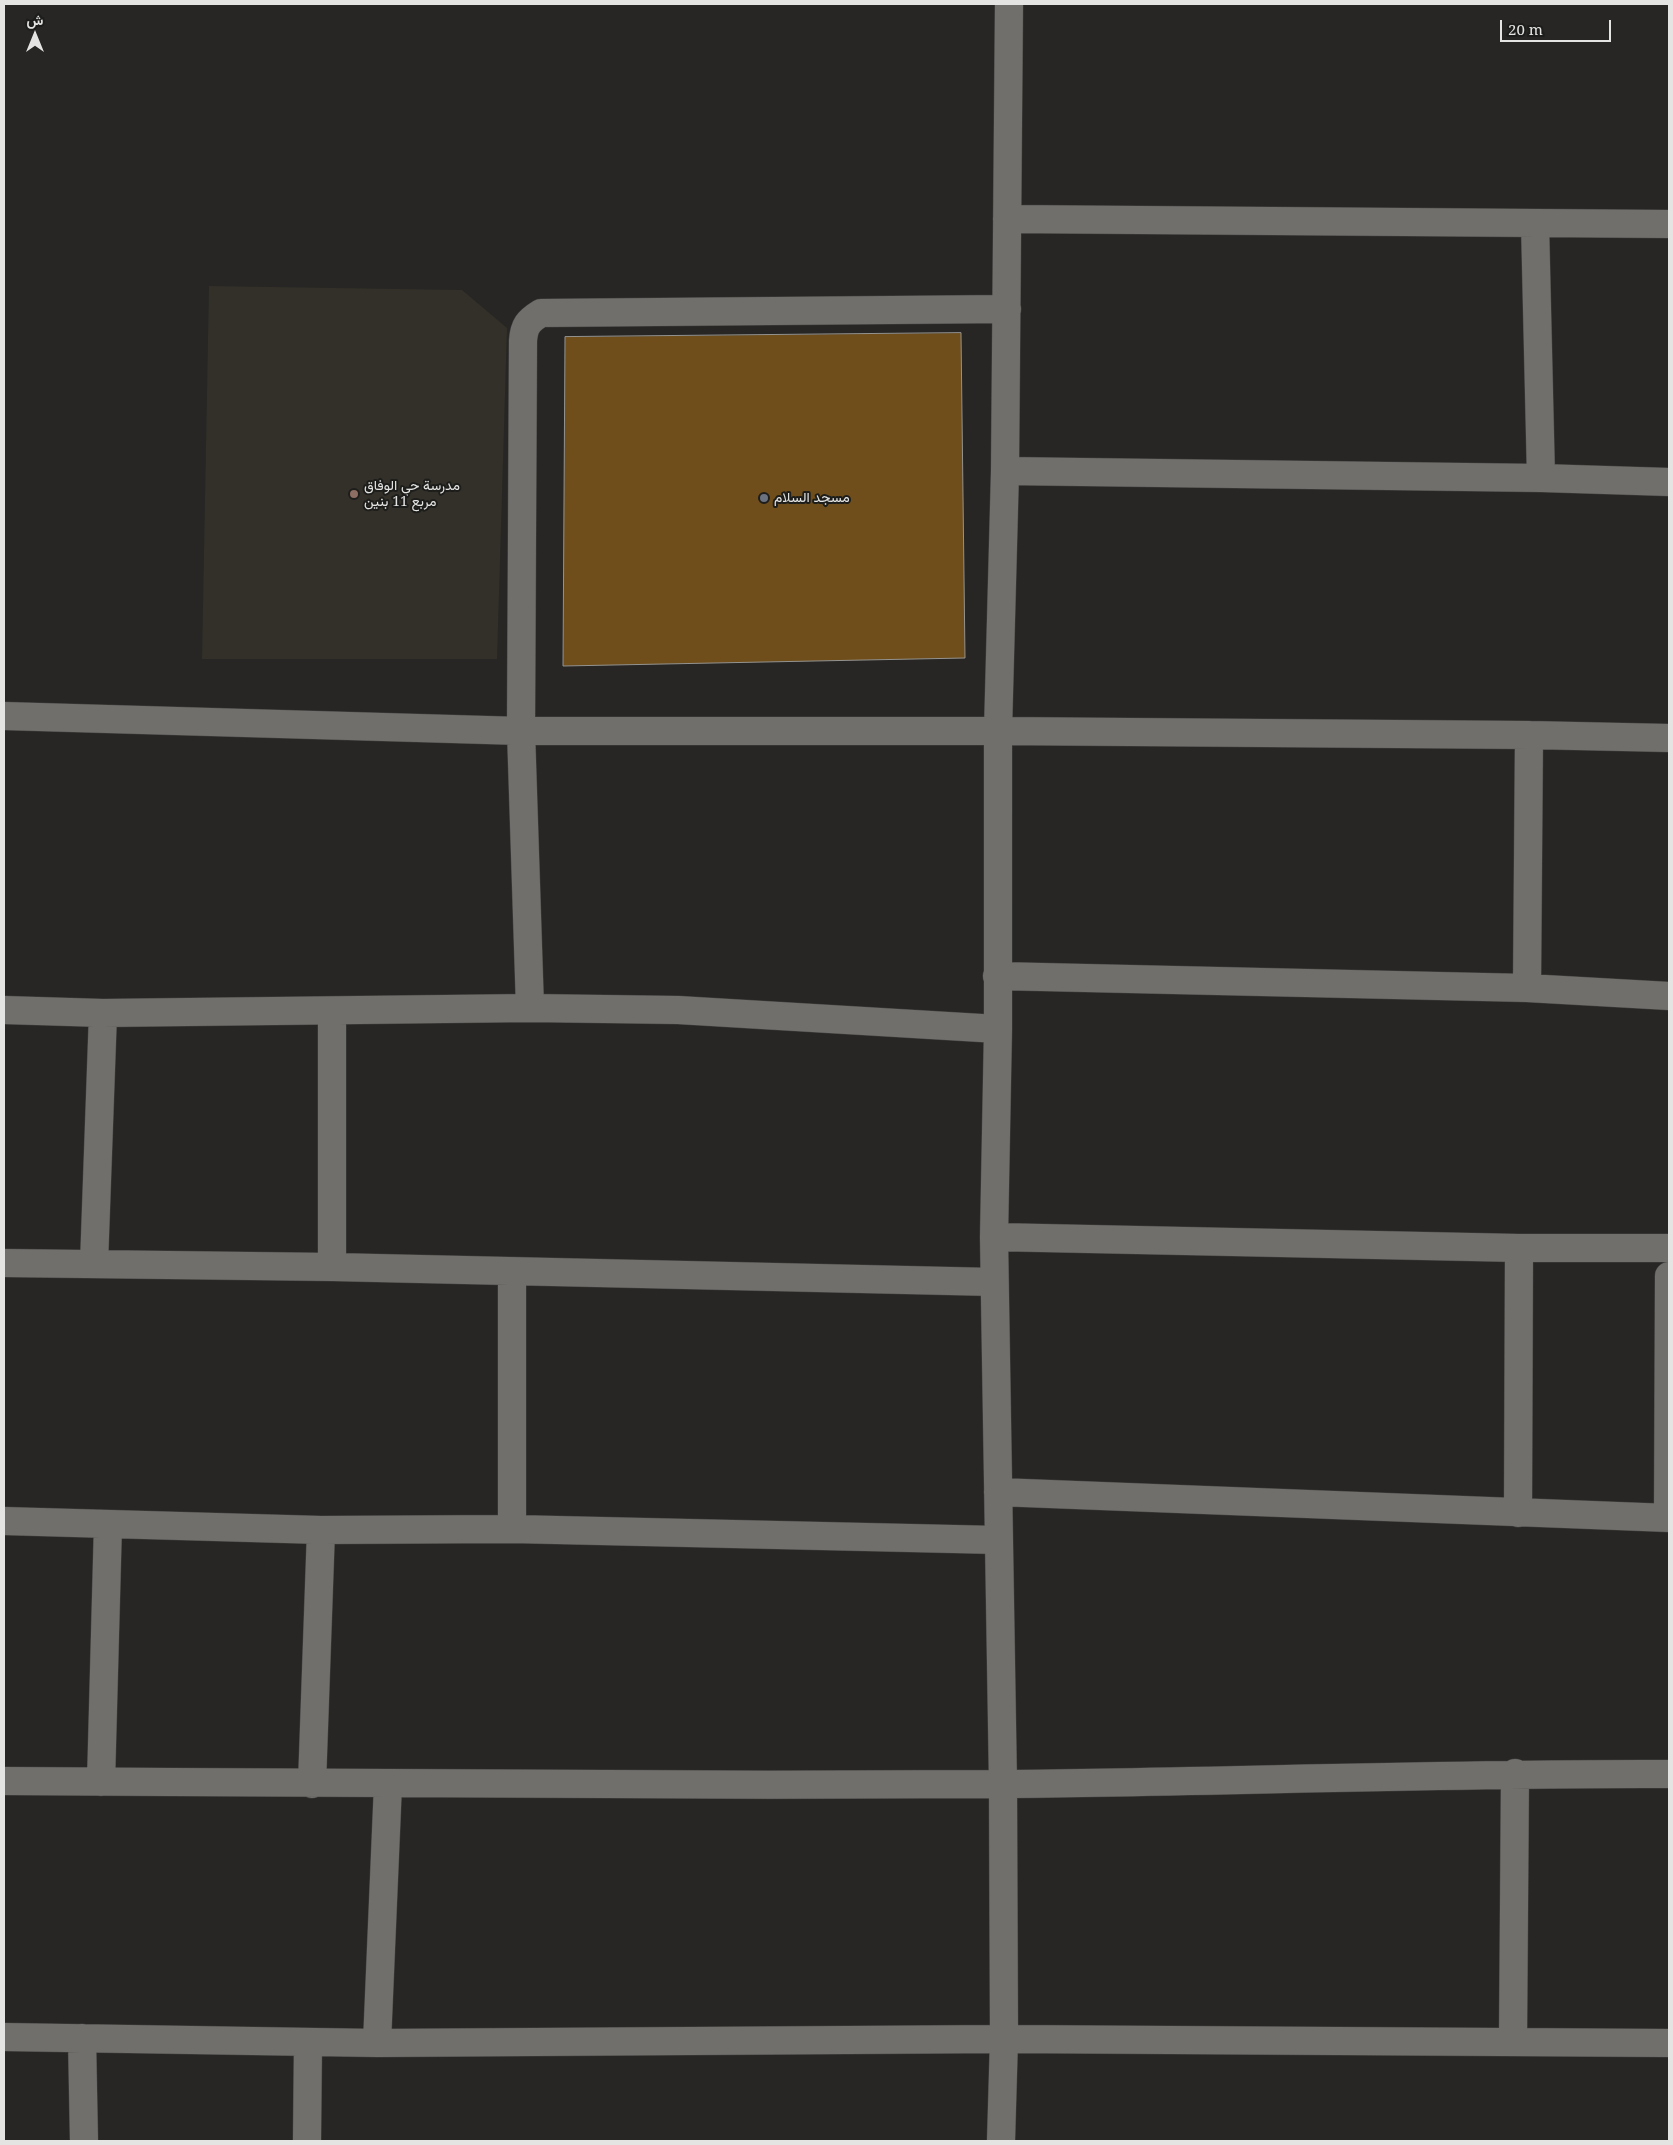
<!DOCTYPE html>
<meta charset="utf-8">
<style>
body{margin:0}
#map{position:relative;width:1673px;height:2145px;overflow:hidden;background:#272624;font-family:"Noto Serif",Vazirmatn,serif}
canvas{display:block}
.frame{position:absolute;inset:0;border:5px solid #e4e4e3;pointer-events:none}
.north{position:absolute;left:10px;top:10px;width:50px;height:50px;-webkit-text-stroke:4px #1d1d1b;paint-order:stroke;rotate:0deg;font-size:14px;font-weight:700;line-height:20px;text-align:center;color:#e4e4e3}
.north::after{content:'';display:block;margin:auto;width:18px;height:22px;background:#e4e4e3;clip-path:polygon(50% 0,100% 100%,50% 72%,0 100%)}
.scale{position:absolute;left:1500px;top:20px;width:111px;height:22px;box-sizing:border-box;border:2px solid #e4e4e3;border-top:0;padding-left:6px;font-size:15px;line-height:18px;white-space:nowrap;color:#e4e4e3;-webkit-text-stroke:4px #1d1d1b;paint-order:stroke}
</style>
<div id="map">
<canvas width="1673" height="2145"></canvas>
<div class="frame"></div>
<div class="north">ش</div>
<div class="scale">20 m</div>
</div>
<script>
const c = document.querySelector('canvas').getContext('2d');
c.lineJoin = 'round';
function paint(path, color) { c.fillStyle = color; c.fill(path, 'evenodd'); }
function stroke(path, color, width, dash) { c.strokeStyle = color; c.lineWidth = width; c.lineCap = dash ? 'butt' : 'round'; c.setLineDash(dash || []); c.stroke(path); }
function label(font, color, halo, rows, align = 'center') {
  c.font = font + ' "Noto Serif",Vazirmatn,serif'; c.lineWidth = 4; c.setLineDash([]); c.textBaseline = 'middle'; c.strokeStyle = halo; c.fillStyle = color; for (const [text, x, y, turn = 0] of rows) {
    c.save(); c.translate(x, y); c.rotate((+turn || 0) * Math.PI / 180); c.textAlign = isNaN(turn) ? turn : align; if (halo) c.strokeText(text, 0, 0); c.fillText(text, 0, 0); c.restore();
  }
}
paint(new Path2D(`
 M209,286L462,290L507,328L497,659H202Z`), '#323028');
const building = new Path2D(`
 M961,333L965,658L563,666L565,337Z`);
paint(building, '#6f4e1b');
stroke(building, '#949390', 1);
const street = new Path2D(`
 M1007,219L1669,224
 M1535,223L1541,478
 M1005,471L1541,478L1669,482
 M4,716L521,731H998L1529,735L1669,738
 M997,976L1527,988L1669,996
 M1527,988L1529,735
 M530,1008L521,731L523,341C524,326 528,321 541,313L1007,309
 M4,1010L103,1013L530,1008L678,1010L998,1029
 M994,1237L1519,1248H1669
 M4,1263L332,1267L994,1282
 M94,1264L103,1013
 M332,1267V1011
 M512,1272V1529
 M998,1492L1669,1518
 M1518,1513L1519,1248
 M1668,1518L1669,1276
 M4,1521L321,1530L512,1529L998,1540
 M4,1781C336,1783 668,1786 1000,1784C1223,1782 1446,1773 1669,1774
 M101,1782L108,1524
 M312,1784L321,1530
 M4,2037L377,2043L1004,2039L1669,2043
 M82,2038L84,2141
 M1513,2042L1515,1773
 M377,2043L388,1784
 M307,2141L308,2042
 M1001,2141L1004,2039L1003,1784L994,1237L998,1029V731L1005,471L1009,4`);
stroke(street, '#434240', 29);
stroke(street, '#706f6c', 28);
for (const [x, y, r, color] of [
 [354,494,5,"#8d6e63"],
 [764,498,5,"#6b7280"]
]) { const dot = new Path2D(); dot.arc(x, y, r, 0, 2 * Math.PI); c.fillStyle = color; c.fill(dot); stroke(dot, '#1d1d1b', 2); }
label('14px', '#e4e4e3', '#1d1d1b', [
 ["مدرسة حي الوفاق",364,486],
 ["مربع 11 بنين",364,502],
 ["مسجد السلام",774,498]
], 'left');
</script>
